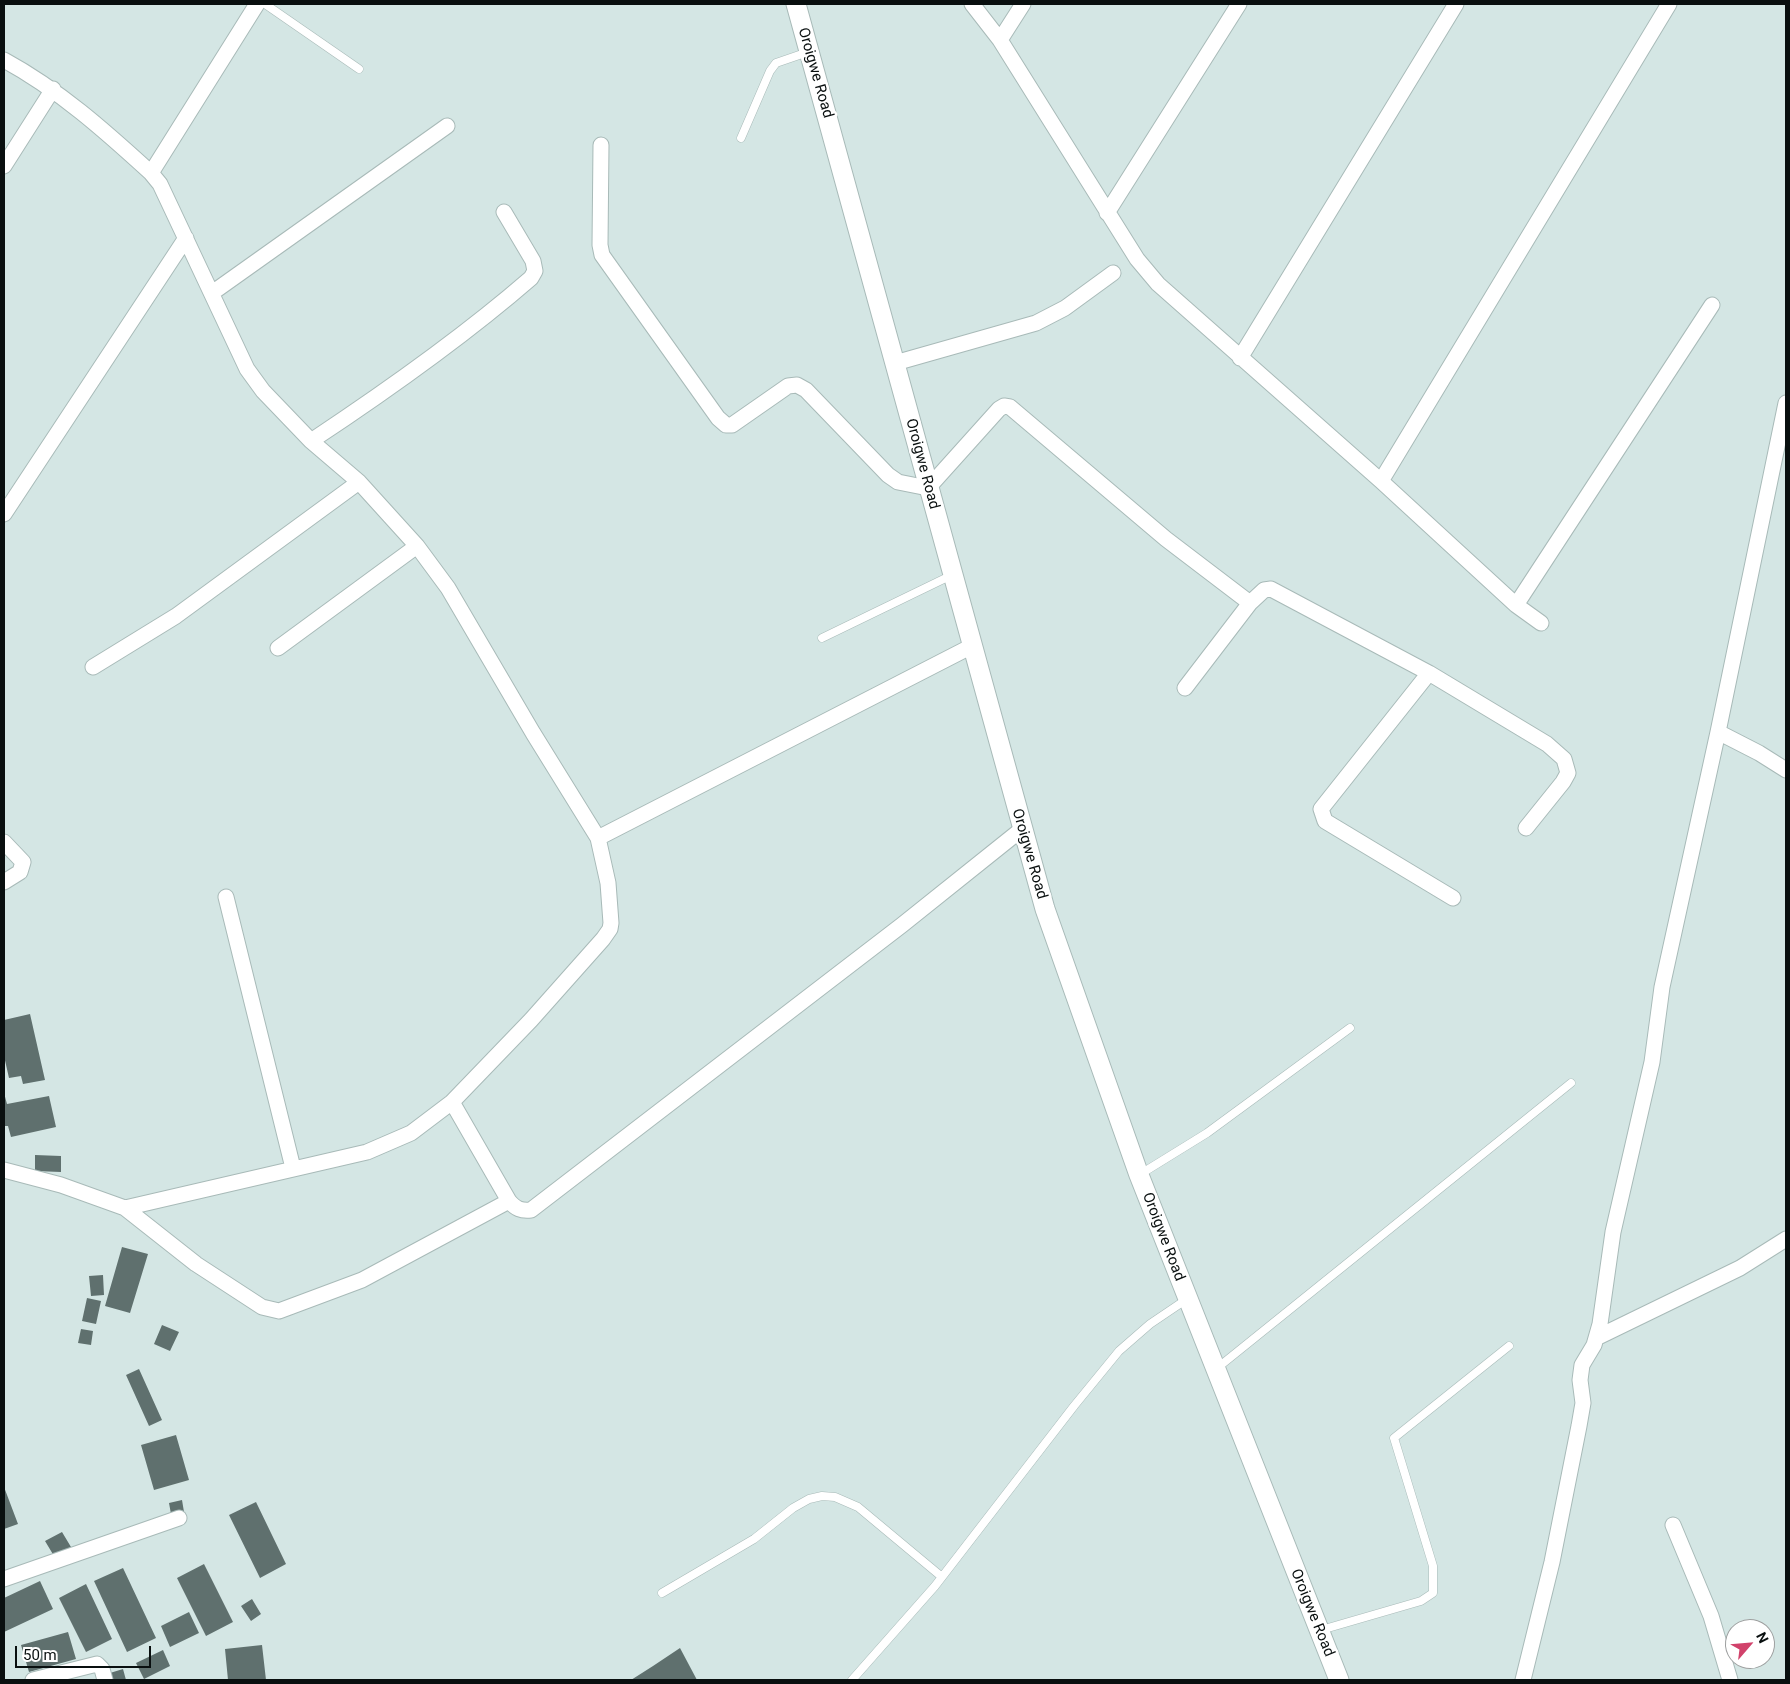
<!DOCTYPE html>
<style>
body{margin:0}
#map{position:relative;width:1790px;height:1684px;overflow:hidden;background:#d4e6e4;font-family:Roboto,sans-serif}
canvas{display:block}
.frame{position:absolute;inset:0;border:5px solid #090f0f;pointer-events:none}
.north{position:absolute;left:1725px;top:1619px;width:50px;height:50px;box-sizing:border-box;background:#fff;border:1px solid #9d9f9f;border-radius:50%;rotate:63deg;font-size:14px;font-weight:700;line-height:20px;text-align:center;color:#090f0f}
.north::after{content:'';display:block;margin:auto;width:18px;height:22px;background:#d1426b;clip-path:polygon(50% 0,100% 100%,50% 72%,0 100%)}
.scale{position:absolute;left:15px;top:1646px;width:136px;height:22px;box-sizing:border-box;border:2px solid #090f0f;border-top:0;padding-left:6px;font-size:15px;line-height:18px;white-space:nowrap;color:#090f0f;-webkit-text-stroke:4px #fff;paint-order:stroke}
</style>
<div id="map">
<canvas width="1790" height="1684"></canvas>
<div class="frame"></div>
<div class="north">N</div>
<div class="scale">50 m</div>
</div>
<script>
const c = document.querySelector('canvas').getContext('2d');
c.lineJoin = 'round';
function paint(path, color) { c.fillStyle = color; c.fill(path, 'evenodd'); }
function stroke(path, color, width, dash) { c.strokeStyle = color; c.lineWidth = width; c.lineCap = dash ? 'butt' : 'round'; c.setLineDash(dash || []); c.stroke(path); }
function label(font, color, halo, rows, align = 'center') {
  c.font = font + ' Roboto,sans-serif'; c.lineWidth = 5; c.setLineDash([]); c.textBaseline = 'middle'; c.strokeStyle = halo; c.fillStyle = color; for (const [text, x, y, turn = 0] of rows) {
    c.save(); c.translate(x, y); c.rotate((+turn || 0) * Math.PI / 180); c.textAlign = isNaN(turn) ? turn : align; if (halo) c.strokeText(text, 0, 0); c.fillText(text, 0, 0); c.restore();
  }
}
paint(new Path2D(`
 M30,1014L45,1080L23,1084L21,1076L9,1078L4,1056V1020Z
 M4,1093L7,1104L49,1096L56,1127L11,1137L8,1126H4Z
 M35,1155L61,1156V1172L35,1171Z
 M122,1247L148,1254L130,1313L105,1306Z
 M103,1275L104,1295L91,1296L89,1276Z
 M87,1298L101,1301L96,1324L82,1321Z
 M162,1325L179,1332L170,1351L154,1344Z
 M81,1329L93,1331L91,1345L78,1343Z
 M139,1369L162,1420L149,1426L126,1375Z
 M176,1435L189,1480L154,1490L141,1445Z
 M4,1487L18,1524L4,1529Z
 M182,1500L184,1512L171,1514L169,1503Z
 M256,1502L286,1564L260,1578L229,1515Z
 M62,1532L71,1547L54,1556L45,1541Z
 M204,1564L233,1622L206,1636L177,1578Z
 M123,1568L156,1638L127,1652L94,1581Z
 M40,1581L53,1609L4,1632V1598Z
 M86,1584L112,1639L86,1652L59,1598Z
 M252,1599L261,1614L251,1621L241,1606Z
 M189,1612L199,1633L170,1647L161,1626Z
 M68,1632L76,1659L29,1672L21,1645Z
 M262,1645L266,1680H228L225,1649Z
 M680,1648L697,1680H631L653,1666Z
 M163,1650L170,1666L144,1679L136,1663Z
 M123,1669L126,1680H112L110,1673Z`), '#5f706e');
const service = new Path2D(`
 M265,4L359,69
 M741,138L770,71L776,63L808,52
 M822,638L952,575
 M1139,1175L1207,1133L1350,1028
 M1216,1369L1571,1083
 M662,1593L754,1539L793,1508L809,1499L822,1496L835,1497L858,1507L942,1577
 M1321,1630L1421,1601L1433,1593V1566L1394,1438L1509,1346
 M852,1680L935,1586L1074,1406L1119,1351L1150,1324L1187,1299`);
const minor = new Path2D(`
 M972,4L1000,40L1137,259L1158,284L1381,481L1516,605L1541,623
 M1000,40L1023,4
 M4,60C59,90 104,130 151,173L160,184L247,369L263,391L311,441L359,482L417,546L448,588L533,733L598,838L608,883L611,923L610,929L603,939L531,1020L452,1102L411,1133L367,1152L125,1208
 M601,145L600,245L602,255L718,418L726,425H732L788,386L797,385L806,390L888,475L898,482L928,488L999,409L1004,406L1010,407L1166,539L1250,603L1264,590L1271,589L1429,673L1547,744L1564,759L1568,773L1563,782L1526,828
 M4,166L53,89
 M151,173L257,4
 M1107,213L1239,4
 M212,293L447,126
 M1240,358L1456,4
 M895,363L1036,323L1065,308L1113,273
 M311,441C388,390 462,338 531,278L535,271L533,261L504,212
 M1381,481L1669,4
 M4,514L186,238
 M1516,605L1712,305
 M278,648L417,546
 M93,667L176,616L359,482
 M1429,673L1321,809L1325,821L1453,898
 M1185,688L1250,603
 M1718,732L1759,753L1786,770
 M598,838L972,646
 M4,842L23,862L20,872L4,882
 M226,897L293,1168
 M452,1102L509,1201C516,1209 521,1211 531,1210L902,925L1022,829
 M4,1170L61,1185L125,1208L196,1264L262,1307L279,1311L362,1280L509,1201
 M1596,1338L1740,1268L1786,1239
 M1673,1525L1711,1616L1730,1680
 M4,1579L179,1518
 M33,1680L97,1664L102,1669L105,1680
 M1523,1680L1552,1562L1579,1426L1583,1403L1580,1380L1582,1365L1594,1345L1600,1324L1613,1232L1652,1062L1662,987L1718,732L1786,403`);
const tertiary = new Path2D(`
 M796,4L1045,909L1139,1175L1339,1680`);
stroke(service, '#a8bab8', 9);
stroke(minor, '#a8bab8', 17);
stroke(tertiary, '#a8bab8', 21);
stroke(service, '#fff', 8);
stroke(minor, '#fff', 15);
stroke(tertiary, '#fff', 19);
label('15px', '#090f0f', '#fff', [
 ["Oroigwe Road",815,73,74],
 ["Oroigwe Road",922,464,75],
 ["Oroigwe Road",1029,854,74],
 ["Oroigwe Road",1163,1237,69],
 ["Oroigwe Road",1312,1613,68]
]);
</script>
